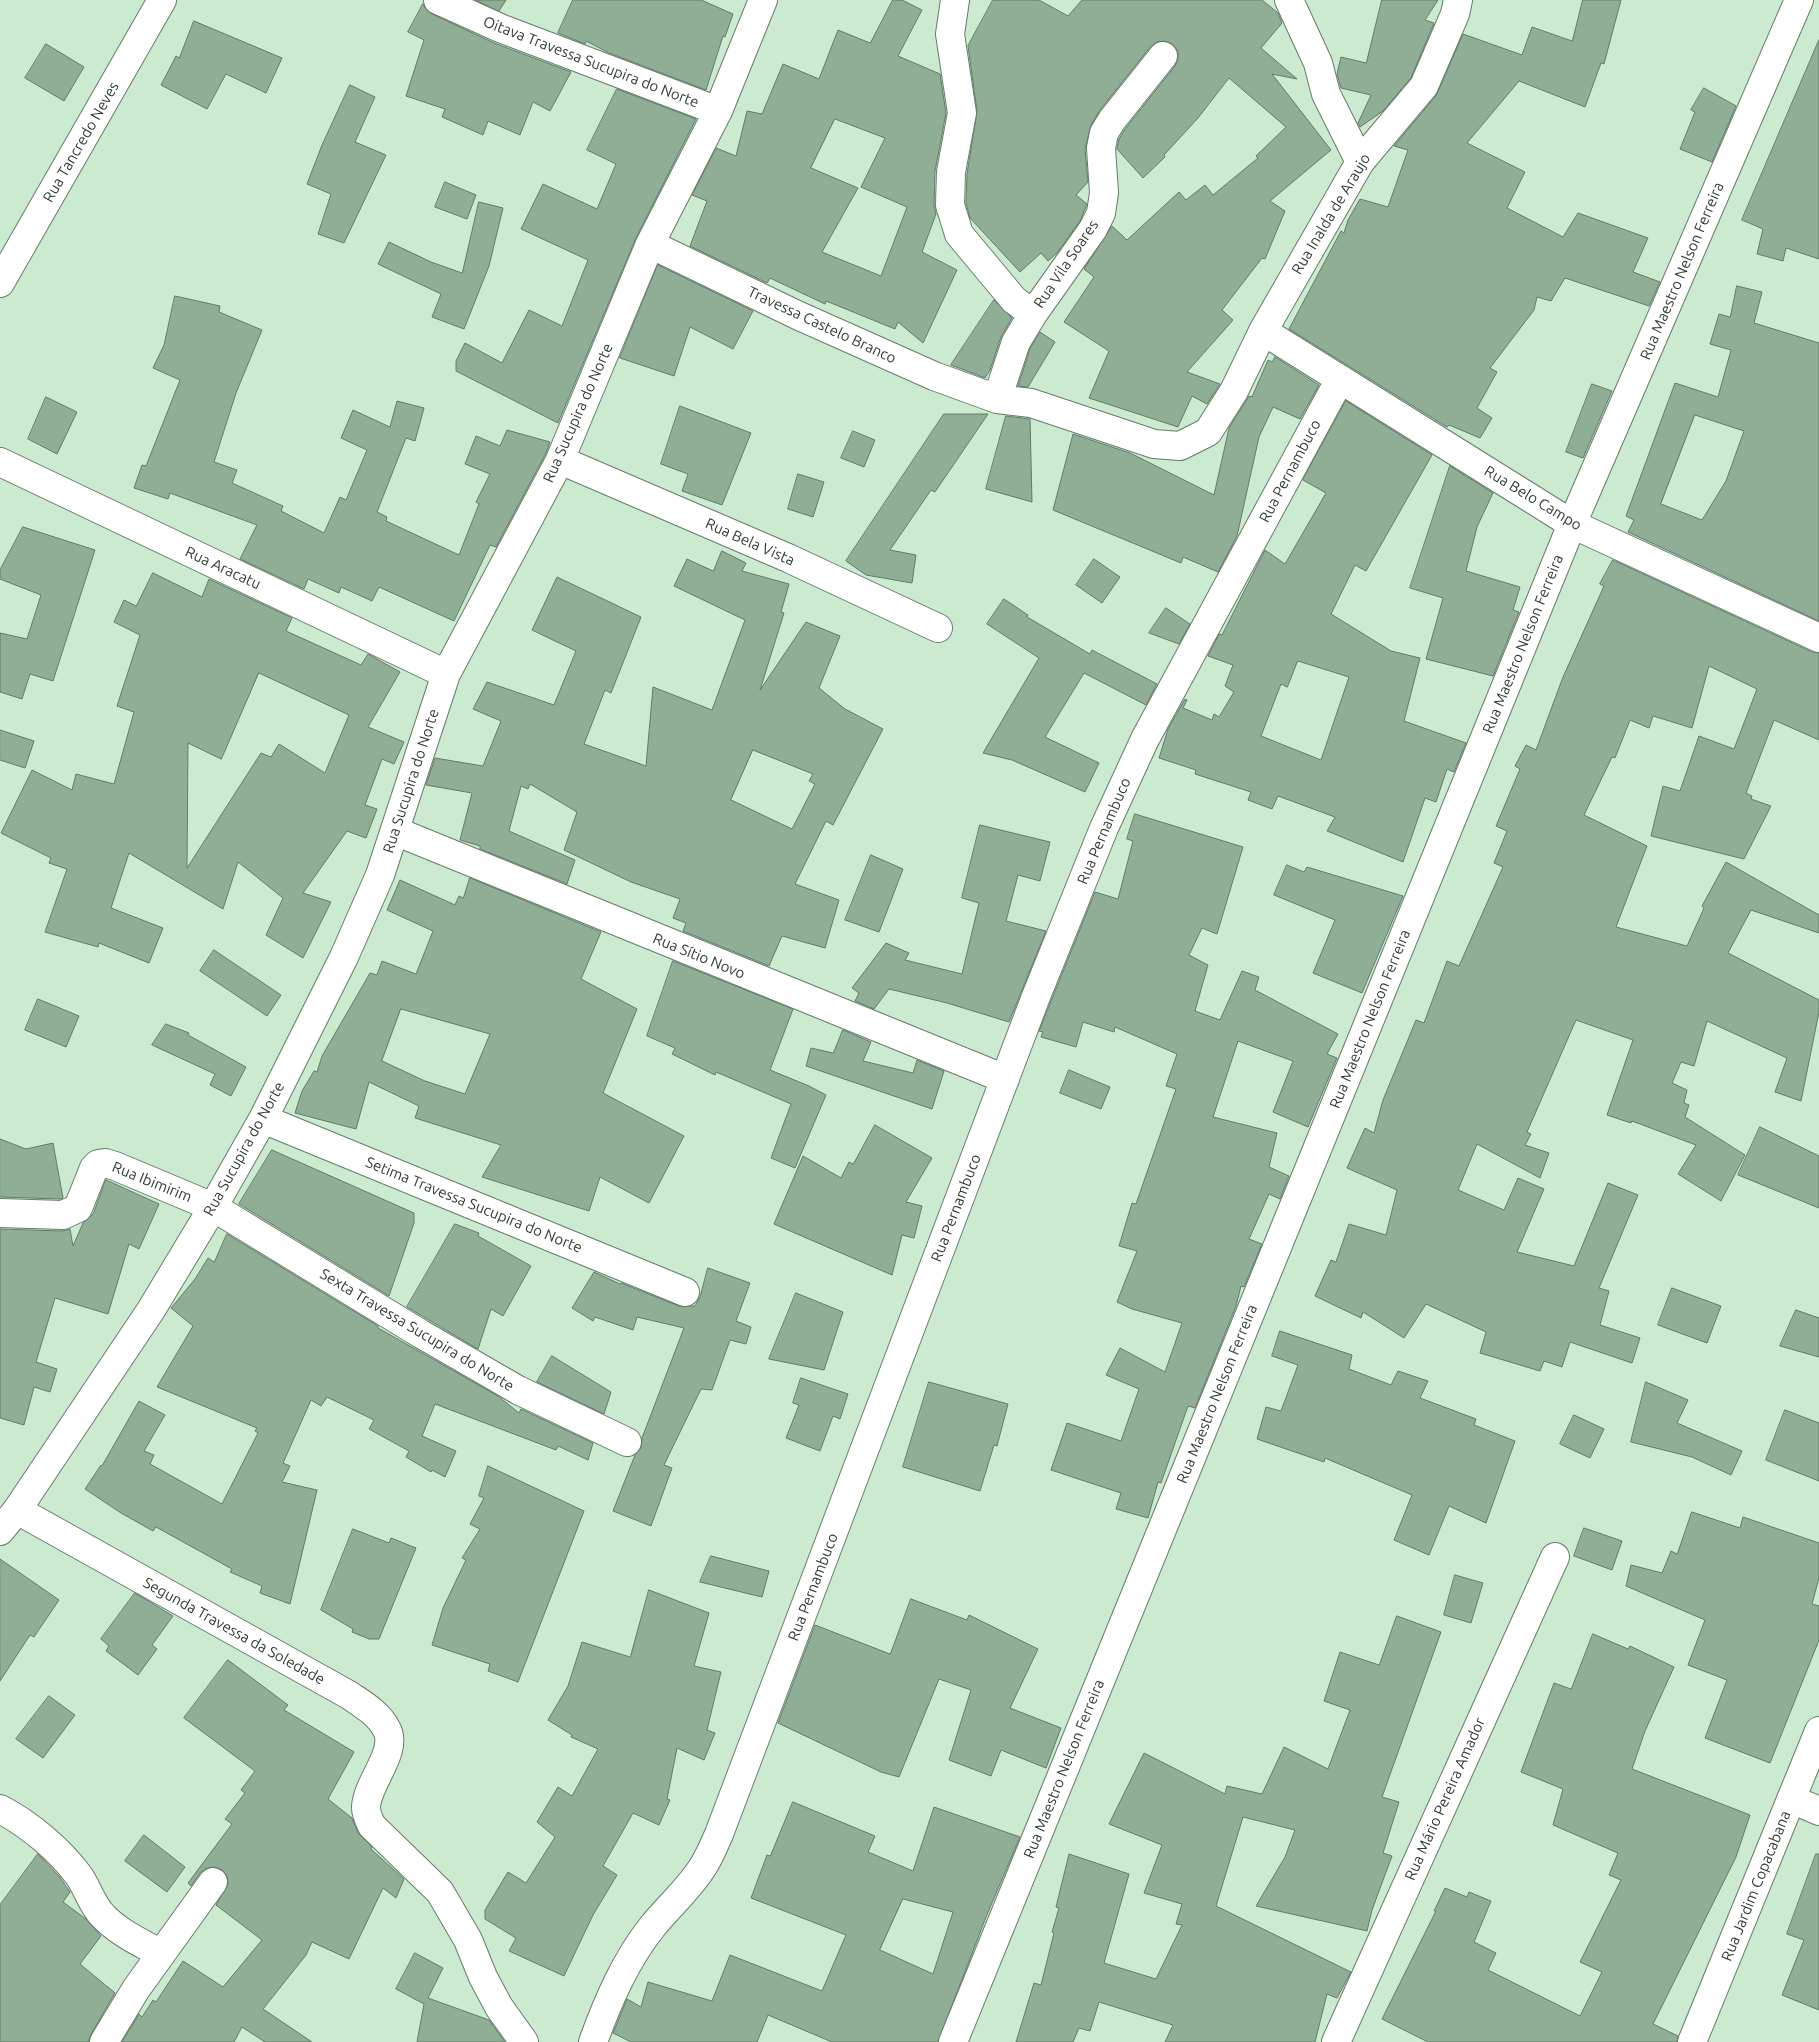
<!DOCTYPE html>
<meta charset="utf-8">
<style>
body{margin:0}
canvas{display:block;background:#cbead0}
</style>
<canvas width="1819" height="2042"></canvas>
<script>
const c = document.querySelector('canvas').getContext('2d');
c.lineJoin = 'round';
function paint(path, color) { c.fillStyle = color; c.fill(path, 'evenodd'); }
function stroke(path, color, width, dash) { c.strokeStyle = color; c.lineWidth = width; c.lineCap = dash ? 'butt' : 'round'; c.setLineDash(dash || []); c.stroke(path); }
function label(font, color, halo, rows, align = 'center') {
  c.font = font + ' Ubuntu,sans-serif'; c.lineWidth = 4.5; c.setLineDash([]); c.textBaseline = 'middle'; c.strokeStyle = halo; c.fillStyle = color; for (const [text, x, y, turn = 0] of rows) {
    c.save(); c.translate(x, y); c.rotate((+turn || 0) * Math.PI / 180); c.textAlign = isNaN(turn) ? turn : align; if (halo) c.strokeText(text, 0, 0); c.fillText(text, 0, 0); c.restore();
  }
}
const building = new Path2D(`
 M476,0H506L499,11Z
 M573,0H701L733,14L725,37L723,36L706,90L609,53L586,41L585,44L558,33Z
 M893,0H902L922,10L898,56L940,74L946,113L935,171L934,205L936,214L922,252L957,270L923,343L898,322L895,329L826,301L825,304L770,278L767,283L690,246L707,201L692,195L716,148L736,156L747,111L762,114L783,64L819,79L838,30L870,43ZM835,119L885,138L861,187L907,207L881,276L822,252L858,188L811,168Z
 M993,0H1039L1068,16L1082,0H1262L1278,13L1282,23L1261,48L1297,79L1272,74L1331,150L1270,201L1285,211L1265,259L1262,258L1222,310L1233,320L1187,372L1220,384L1207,404L1192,396L1178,427L1089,398L1109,351L1064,322L1094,277L1084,269L1112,226L1127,240L1179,192L1186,200L1205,185L1213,195L1258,158L1256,156L1286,127L1229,78L1198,118L1164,155L1165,157L1143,178L1117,149L1119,139L1125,129L1175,66L1178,59V51L1172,44L1165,41L1157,42L1151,46L1100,110L1091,125L1085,149L1088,182L1076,195L1087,204L1080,221L1057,253L1048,261L1041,253L1020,272L970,218L966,203L967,174L977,111L968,46Z
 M1382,0H1438L1425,20L1434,23L1411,78L1383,111L1360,127L1358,123L1371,95L1341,88L1337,74L1341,57L1366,63Z
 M1583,0H1621L1604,64L1601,63L1585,107L1519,81L1467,143L1525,172L1507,208L1563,237L1578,213L1648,238L1633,272L1660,282L1649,306L1565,278L1551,301L1537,297L1534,310L1490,368L1497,372L1477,408L1492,418L1480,438L1449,425L1447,427L1289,329L1341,231L1344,233L1348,220L1360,199L1388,207L1408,150L1394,146L1436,96L1463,34L1522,55L1532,27L1572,41Z
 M423,4L426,9L432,14L494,43L571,72L550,111L533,102L520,135L488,121L483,135L442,117L445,109L406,96L424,40L408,32Z
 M194,21L282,58L266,93L226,74L207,109L161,85L176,56L179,58Z
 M1819,40V259L1786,248L1783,261L1757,254L1763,229L1742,220Z
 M46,44L84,67L64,101L25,78Z
 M350,85L375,97L355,142L386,155L344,243L318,234L331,194L307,184L322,145Z
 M1704,88L1736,106L1712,162L1680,149L1695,112L1691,110Z
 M617,89L696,119L636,238L558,423L456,371V361L465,343L502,363L529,310L562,326L588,260L521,229L543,184L597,209L616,164L587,150Z
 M445,182L476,195L467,219L435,207Z
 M479,202L503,208L489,266L464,329L432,317L441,294L378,264L389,242L431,262L462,273Z
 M658,265L753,311L733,349L690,327L674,376L620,358Z
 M1737,286L1762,292L1754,323L1819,343V621L1628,532L1634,520L1626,516L1675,383L1718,397L1731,350L1710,344L1719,314L1730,317ZM1695,415L1744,431L1726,481L1702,520L1661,504Z
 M175,296L220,306L219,312L262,330L236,393L214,462L237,470L232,483L283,506L281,511L324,533L340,497L346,500L367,450L341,438L353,410L390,427L397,401L424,408L415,441L406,438L377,512L387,517L386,521L459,555L479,504L476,502L490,474L465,464L476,436L500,446L507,430L550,442L546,453L496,547L490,545L454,621L379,587L372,601L341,587L339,593L308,579L304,589L240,559L257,525L170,493L168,499L134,488L142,465L146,466L180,380L153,368L164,345Z
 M994,300L1012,318L1001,337L990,370L985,378L951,365Z
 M1040,332L1055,342L1028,387L1018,386L1030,349Z
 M1275,357L1319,385L1300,419L1273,407L1259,437L1237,536L1218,572L1183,557L1181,563L1053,510L1073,434L1130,453L1214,495L1229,428L1249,396L1252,397L1268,360L1272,362Z
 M1592,384L1612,391L1583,458L1566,452Z
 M46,397L77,412L57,454L28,439Z
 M1346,401L1432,455L1366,571L1355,565L1331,614L1391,651L1420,658L1404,721L1466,743L1454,772L1447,769L1436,802L1425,798L1403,862L1327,831L1335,817L1278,796L1272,809L1248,800L1251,792L1195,774L1196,770L1159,758L1168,729L1185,699L1187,700L1183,708L1212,720L1214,714L1219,717L1234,692L1225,686L1233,665L1208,656L1219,634L1222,635L1265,550L1285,564L1326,493L1303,480ZM1298,661L1349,677L1321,760L1261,736L1281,684L1287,687Z
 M680,406L751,433L722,505L682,491L688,474L661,464Z
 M944,414H988L935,492L931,490L890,550L916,555L912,583L866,575L846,561Z
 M1006,416L1030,419L1032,502L986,489Z
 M853,431L875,440L864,467L841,458Z
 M1450,466L1493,493L1477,527L1466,571L1520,587L1513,610L1519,612L1493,676L1426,659L1443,598L1410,588Z
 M798,474L824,482L813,517L788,509Z
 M23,527L95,550L53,681L30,674L22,699L0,692V633L27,639L41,595L0,579V570Z
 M722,551L746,563L742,571L789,584L781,612L784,613L760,690L806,622L840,636L819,688L845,709L883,729L833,825L826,821L795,884L839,900L825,948L782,936L769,966L683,931L686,923L673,918L680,899L631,882L564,850L577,812L530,784L528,789L521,786L509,831L575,860L567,884L480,849V846L460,840L472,793L426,785L435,758L483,766L501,721L473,709L487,682L554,705L576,651L532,630L557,577L641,617L611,693L605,690L584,744L646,766L653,687L712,710L745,620L674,586L687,559L713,571ZM753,750L813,774L809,781L815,784L792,829L731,800Z
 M1094,559L1120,577L1102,603L1076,585Z
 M1613,560L1812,652L1819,653V740L1774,720L1746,793L1752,796L1751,799L1771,806L1744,859L1651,836L1663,786L1680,791L1699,736L1734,749L1757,689L1709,666L1692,728L1653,716L1649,728L1630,720L1615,758L1612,757L1584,815L1647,846L1616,927L1687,946L1704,908L1702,906L1726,862L1819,915V933L1751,910L1728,953L1819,1000V1012L1801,1101L1775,1092L1787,1058L1707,1021L1694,1066L1681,1062L1672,1083L1687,1090L1684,1103L1689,1105L1685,1117L1745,1155L1721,1201L1678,1174L1696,1145L1632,1121L1631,1123L1607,1115L1633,1040L1576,1020L1527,1132L1531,1134L1525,1145L1549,1153L1540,1178L1477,1144L1458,1190L1504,1210L1518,1178L1544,1189L1517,1252L1574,1266L1608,1183L1638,1195L1599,1288L1609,1291L1600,1325L1640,1338L1632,1363L1570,1342L1562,1367L1544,1361L1540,1371L1480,1353L1486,1332L1426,1304L1404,1338L1363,1312L1361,1318L1315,1296L1331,1260L1336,1262L1349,1224L1386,1235L1397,1190L1347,1168L1365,1128L1374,1133L1383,1100L1416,1020L1424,1023L1447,961L1459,966L1503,867L1494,863L1507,831L1496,826L1520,769L1515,766L1526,745L1536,750L1563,677L1604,586L1600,584Z
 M153,573L202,597L209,579L292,618L286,631L361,665L368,654L400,672L368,727L404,742L394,764L382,759L365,805L377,809L366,838L347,831L303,893L331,902L303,958L266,935L283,898L238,862L223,909L129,853L111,908L163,928L149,963L99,943L98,947L45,932L67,869L49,863L51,858L1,833L32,770L72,790L76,774L114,784L134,712L117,706L140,635L114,622L124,600L136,606ZM259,673L349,715L325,773L279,744L271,757L261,753L187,868L188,743L221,759Z
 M1004,599L1028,615L1027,617L1090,654L1092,650L1157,684L1146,705L1084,673L1045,737L1099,763L1085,792L1012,760L983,753L1039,658L987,624Z
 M1166,608L1190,624L1179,644L1149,633Z
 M0,730L34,741L25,768L0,760Z
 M1135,814L1243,847L1217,934L1202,928L1189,955L1208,965L1195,1011L1220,1020L1242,971L1259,977L1255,990L1338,1034L1327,1054L1337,1058L1308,1127L1273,1112L1293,1061L1238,1041L1213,1117L1277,1133L1269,1167L1289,1176L1280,1199L1269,1194L1249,1239L1262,1244L1244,1287L1241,1286L1236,1306L1195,1408L1188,1406L1161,1483L1158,1482L1148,1518L1116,1509L1121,1493L1051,1470L1067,1423L1121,1441L1139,1389L1106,1375L1120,1348L1165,1372L1182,1323L1132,1309L1117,1302L1137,1251L1119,1246L1132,1203L1136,1204L1176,1089L1166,1086L1177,1054L1115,1027L1114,1032L1083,1022L1076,1047L1041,1037L1043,1032L1039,1031L1095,892L1118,899L1133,841L1127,839Z
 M980,825L1050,842L1040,881L1018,875L1006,921L1046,931L1009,1022L947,1003L889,989L874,1009L855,1001L859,993L852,988L886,943L909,953L905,960L962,974L979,903L962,898Z
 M871,855L903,869L879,932L845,920Z
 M1287,865L1304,872L1307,867L1403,896L1362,993L1313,973L1335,920L1274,895Z
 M470,878L601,932L581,979L637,1009L603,1093L684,1136L649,1203L600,1177L589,1211L482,1177L501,1145L415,1118L419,1106L369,1082L356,1129L295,1113L302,1091L314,1071L317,1072L322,1056L370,973L377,975L382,961L416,974L433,931L387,910L400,880L455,905L459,896L463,898ZM401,1009L490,1034L465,1094L425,1081L382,1061Z
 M214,950L281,995L267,1016L200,971Z
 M673,961L793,1009L770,1070L809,1086L826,1095L795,1168L771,1158L791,1104L716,1072L715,1075L672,1054L675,1048L647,1036Z
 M38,999L79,1016L66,1047L25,1030Z
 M166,1024L189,1033L188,1035L246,1067L231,1096L210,1085L215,1074L152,1045Z
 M843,1030L871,1042L863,1061L913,1073L917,1060L944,1071L932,1109L806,1066L811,1048L833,1053Z
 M1069,1070L1110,1087L1101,1109L1060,1093Z
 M875,1125L932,1158L906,1202L922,1206L914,1238L902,1235L892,1275L774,1224L803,1156L841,1178L849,1162L853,1164Z
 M1760,1127L1819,1156V1208L1738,1175Z
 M0,1139L26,1149L53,1143L63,1198L60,1199L0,1197Z
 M272,1150L414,1213V1223L389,1296L239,1204Z
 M106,1180L159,1204L139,1249L129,1244L108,1314L55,1298L36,1362L57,1369L50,1392L34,1387L24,1425L0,1418V1229L62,1231L70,1229L73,1246L83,1223L93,1214Z
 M455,1224L479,1233L478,1236L531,1266L503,1316L491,1309L478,1349L407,1307Z
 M227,1234L378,1326V1328L498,1396L519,1413L521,1409L593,1443L588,1460L558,1446L556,1450L435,1404L422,1436L456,1451L445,1477L432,1470L431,1472L406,1457L409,1451L369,1429L374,1420L327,1397L321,1406L311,1400L283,1463L290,1466L282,1482L317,1490L290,1604L260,1593L262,1586L230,1572L232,1569L156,1527L153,1531L121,1513L85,1489L101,1465L102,1466L139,1401L165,1415L144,1451L154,1455L150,1464L222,1504L258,1433L255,1431L257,1428L157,1387L193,1326L171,1308L195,1279L208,1258L214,1262Z
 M708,1268L750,1283L736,1321L751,1327L746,1344L730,1340L712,1390L701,1389L664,1465L672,1468L651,1526L613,1511L635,1455L641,1448L642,1438L684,1328L637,1317L633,1330L595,1317L593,1321L572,1308L594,1272L620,1284L621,1283L679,1306H695L700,1297Z
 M1672,1288L1721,1306L1707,1343L1658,1325Z
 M796,1293L843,1312L824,1370L769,1359Z
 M1796,1310L1819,1318V1357L1780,1346Z
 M1280,1331L1352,1355L1349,1369L1391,1385L1398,1371L1428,1381L1420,1398L1476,1419L1474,1425L1515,1441L1486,1523L1449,1506L1429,1555L1394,1540L1412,1495L1325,1458L1324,1462L1257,1439L1266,1407L1281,1411L1298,1365L1272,1356Z
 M552,1356L611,1392L604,1414L537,1382Z
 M801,1378L848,1394L840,1419L833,1416L820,1451L786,1438L799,1405L793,1403Z
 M929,1382L1008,1404L997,1446L994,1445L980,1491L903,1467Z
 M1646,1382L1688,1400L1677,1423L1742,1451L1731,1475L1692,1457L1631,1442Z
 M1785,1410L1819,1423V1481L1766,1460Z
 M1574,1415L1604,1429L1590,1458L1560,1444Z
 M488,1466L584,1511L518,1682L488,1671L490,1664L432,1645L443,1608L466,1560L462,1558L480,1529L470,1524L484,1498L479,1496Z
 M1692,1512L1740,1528L1743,1517L1819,1543V1578L1812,1604L1819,1606V1640L1770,1763L1705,1738L1727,1680L1688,1665L1705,1620L1626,1586L1631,1565L1662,1573L1671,1551L1677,1554Z
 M1584,1528L1622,1541L1612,1570L1574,1556Z
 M353,1529L389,1543L391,1538L416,1548L379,1639H369L352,1632L353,1629L321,1610Z
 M711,1556L769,1571L762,1597L700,1582Z
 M0,1559L59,1600L34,1637L30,1635L0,1681Z
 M1455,1575L1483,1583L1471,1623L1444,1615Z
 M649,1590L709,1613L694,1666L721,1672L707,1730L715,1733L704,1760L677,1748L667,1799L670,1800L659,1825L633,1813L603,1866L617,1875L593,1915L564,1976L509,1951L516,1938L485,1919V1910L508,1872L526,1883L555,1837L537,1822L558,1787L572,1796L598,1749L571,1737L572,1735L548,1720L568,1686L582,1642L630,1657Z
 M135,1593L173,1616L152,1645L157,1649L138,1675L106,1651L109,1646L101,1639Z
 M911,1599L967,1620L969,1615L1038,1649L1010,1708L1061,1728L1046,1768L1001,1750L991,1776L949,1760L971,1690L939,1679L899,1777L881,1772L778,1723L815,1625L890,1654Z
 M1397,1616L1441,1632L1382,1797L1399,1802L1383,1853L1392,1856L1372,1910L1367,1931L1256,1906L1285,1857L1295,1830L1243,1817L1216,1906L1351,1972L1337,1998L1327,1994L1315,2042H1165L1173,2025L1099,2002L1090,2031L1079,2028L1073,2042H1016L1034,1983L1041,1985L1054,1933L1052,1932L1059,1908L1056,1907L1069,1854L1129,1874L1104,1963L1156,1979L1182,1925L1176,1924L1182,1904L1144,1893L1162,1845L1109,1824L1144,1753L1225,1794L1227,1786L1262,1794L1284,1747L1328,1769L1350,1710L1324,1701L1340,1652L1379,1665Z
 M1593,1634L1628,1649L1630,1646L1674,1667L1645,1731L1632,1769L1750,1815L1736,1857L1653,2024L1678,2036L1677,2042H1428L1382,2019L1436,1911H1434L1445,1888L1467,1897L1469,1892L1491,1901L1474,1942L1496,1953L1488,1970L1580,2016L1602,1972L1580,1962L1621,1880L1609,1875L1618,1853L1553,1825L1563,1789L1521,1772L1554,1683L1571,1689Z
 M228,1660L288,1705L284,1710L354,1752L328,1799L352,1818L358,1833L372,1847L371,1849L404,1879L396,1898L383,1888L349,1959L312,1942L306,1955L263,2009L312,2042H265L242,2027L234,2042H122L139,2014L142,2017L153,2000L156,2002L183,1961L223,1987L262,1940L216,1905L228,1884L227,1876L222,1870L215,1867L207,1868L200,1873L191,1886L188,1883L232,1824L225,1819L245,1793L241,1790L255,1771L184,1718Z
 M49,1696L75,1715L43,1758L16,1739Z
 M793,1802L875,1836L868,1852L913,1871L934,1807L1020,1837L986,1917L938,2042H832L768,2015L757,2042H631L613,2033L627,1999L641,2007L648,1982L712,2001L730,1955L822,1991L846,1935L751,1898L767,1855L770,1856ZM903,1899L953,1912L933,1974L880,1950Z
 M144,1835L185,1867L167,1892L125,1861Z
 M38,1854L59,1876L70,1892L63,1902L86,1919L101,1936L80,1964L115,1993L91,2034L88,2042H0V1905Z
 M1816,1854H1819V2010L1782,1995L1804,1940L1787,1934Z
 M415,1953L443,1968L428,1998L489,2020L505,2042H417L424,2004L396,1989Z`);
paint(building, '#90ad95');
stroke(building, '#617c66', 1);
const minor = new Path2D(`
 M438,0L500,28L718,111
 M955,0L950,34L962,113L951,172L950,205L959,234L1014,300L1033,314L1016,342L997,399
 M1289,0L1318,63L1326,94L1360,162
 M650,244L797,315L934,376L997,399L1031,403L1154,444L1180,446L1208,432L1234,391L1263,331L1360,162L1424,86L1455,14L1458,0
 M0,283L162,0
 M1033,314L1093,229L1101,213L1104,193L1101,148L1104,133L1112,120L1163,56
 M1263,331L1572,524L1819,638
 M560,460L788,558L938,628
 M0,462L446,674
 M395,831L1005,1079
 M263,1119L685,1292
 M0,1213L63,1215L78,1208L94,1168L98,1164L105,1163L115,1166L213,1207L421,1334L518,1390L627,1442
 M17,1510L349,1695C362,1704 378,1713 386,1728C400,1751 366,1783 366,1808C366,1814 369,1820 372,1826L440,1892L468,1940L483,1977L499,2007L524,2042
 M0,1531L17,1510L151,1310L213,1207L263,1119L344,957L380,875L446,674L560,460L650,244L718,111L763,0
 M1791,1799L1819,1811
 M0,1809C29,1824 60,1850 79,1876C88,1889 92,1905 103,1916C119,1933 142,1943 161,1954
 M104,2042L136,1989L213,1882
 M593,2042C608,2001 625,1961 652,1927C668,1907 688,1890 702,1868C709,1858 714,1845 719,1834L1035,999L1104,828L1145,739L1340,379
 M953,2042L1572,524L1799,0
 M1336,2042L1555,1557
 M1692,2042L1819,1731`);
stroke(minor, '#637e68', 30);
stroke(minor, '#fff', 28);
label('15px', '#303c32', '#fff', [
 ["Oitava Travessa Sucupira do Norte",591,62,21],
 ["Rua Tancredo Neves",81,142,-60],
 ["Rua Inalda de Araujo",1331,214,-59],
 ["Rua Vila Soares",1066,264,-56],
 ["Rua Maestro Nelson Ferreira",1682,271,-67],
 ["Travessa Castelo Branco",822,325,25],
 ["Rua Sucupira do Norte",578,413,-66],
 ["Rua Pernambuco",1290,471,-62],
 ["Rua Belo Campo",1533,498,31],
 ["Rua Bela Vista",750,542,24],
 ["Rua Aracatu",223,568,25],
 ["Rua Maestro Nelson Ferreira",1523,644,-68],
 ["Rua Sucupira do Norte",411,781,-72],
 ["Rua Pernambuco",1104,831,-67],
 ["Rua Sítio Novo",699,956,22],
 ["Rua Maestro Nelson Ferreira",1370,1019,-68],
 ["Rua Sucupira do Norte",244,1149,-61],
 ["Rua Ibimirim",152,1182,22],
 ["Setima Travessa Sucupira do Norte",474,1205,22],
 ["Rua Pernambuco",956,1208,-69],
 ["Sexta Travessa Sucupira do Norte",417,1330,31],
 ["Rua Maestro Nelson Ferreira",1217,1394,-68],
 ["Rua Pernambuco",813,1587,-69],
 ["Segunda Travessa da Soledade",234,1631,29],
 ["Rua Maestro Nelson Ferreira",1064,1769,-68],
 ["Rua Mário Pereira Amador",1445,1799,-66],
 ["Rua Jardim Copacabana",1756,1886,-68]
]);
</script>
